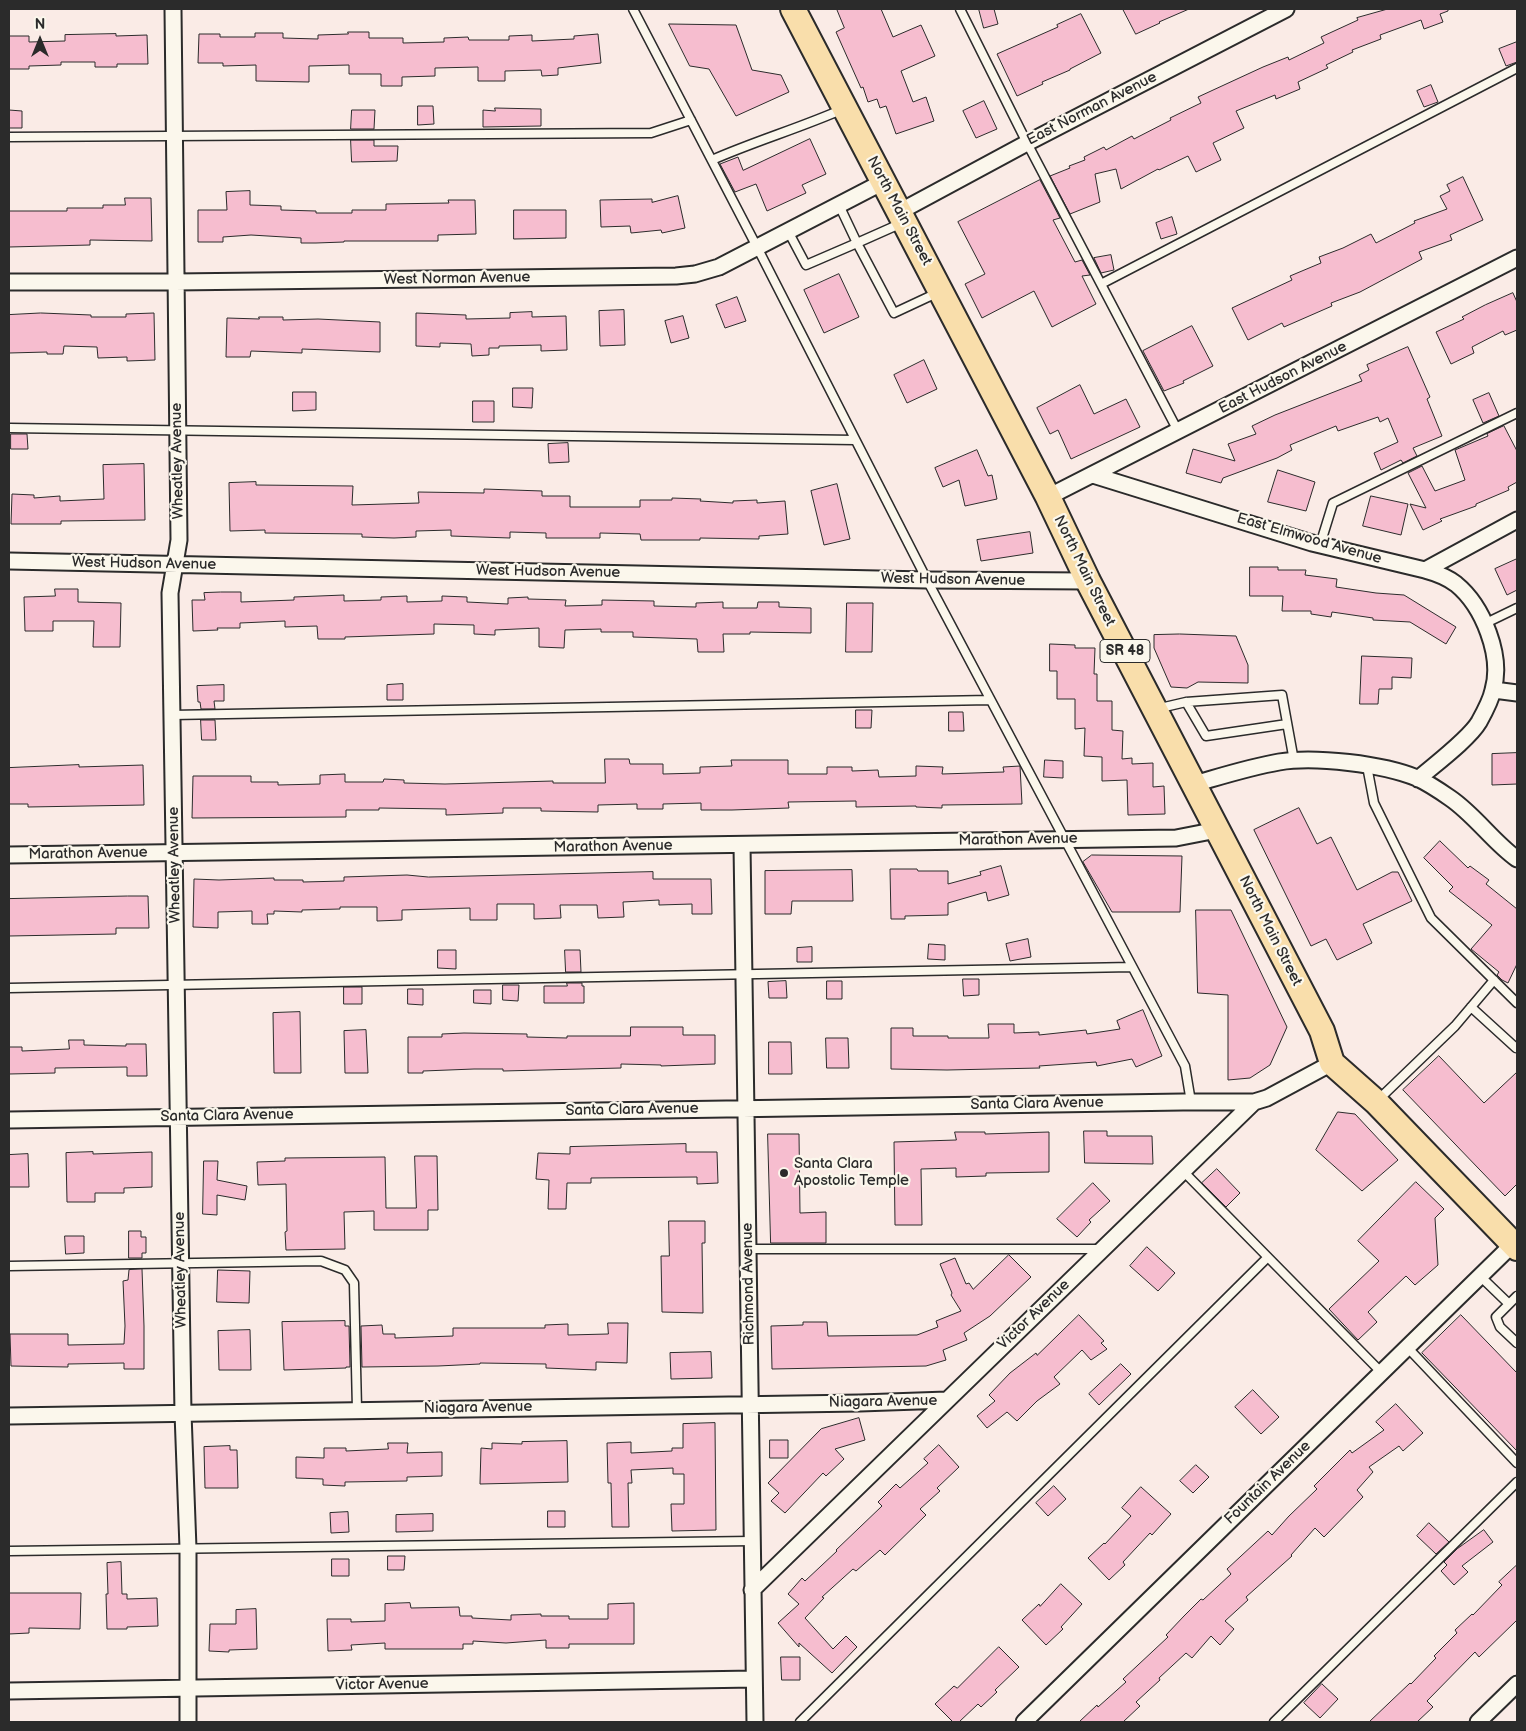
<!DOCTYPE html>
<style>
body{margin:0}
#map{position:relative;width:1526px;height:1731px;overflow:hidden;background:#faebe6;font-family:"Balsamiq Sans",sans-serif}
canvas{display:block}
.frame{position:absolute;inset:0;border:10px solid #2b2b2b;pointer-events:none}
.north{position:absolute;left:15px;top:15px;width:50px;height:50px;-webkit-text-stroke:4px #fbf7ec;paint-order:stroke;rotate:0deg;font-size:14px;font-weight:700;line-height:20px;text-align:center;color:#2b2b2b}
.north::after{content:'';display:block;margin:auto;width:18px;height:22px;background:#2b2b2b;clip-path:polygon(50% 0,100% 100%,50% 72%,0 100%)}
</style>
<div id="map">
<canvas width="1526" height="1731"></canvas>
<div class="frame"></div>
<div class="north">N</div>
</div>
<script>
const c = document.querySelector('canvas').getContext('2d');
c.lineJoin = 'round';
function paint(path, color) { c.fillStyle = color; c.fill(path, 'evenodd'); }
function stroke(path, color, width, dash) { c.strokeStyle = color; c.lineWidth = width; c.lineCap = dash ? 'butt' : 'round'; c.setLineDash(dash || []); c.stroke(path); }
function label(font, color, halo, rows, align = 'center') {
  c.font = font + ' "Balsamiq Sans",sans-serif'; c.lineWidth = 4.5; c.setLineDash([]); c.textBaseline = 'middle'; c.strokeStyle = halo; c.fillStyle = color; for (const [text, x, y, turn = 0] of rows) {
    c.save(); c.translate(x, y); c.rotate((+turn || 0) * Math.PI / 180); c.textAlign = isNaN(turn) ? turn : align; if (halo) c.strokeText(text, 0, 0); c.fillText(text, 0, 0); c.restore();
  }
}
const building = new Path2D(`
 M837,9H881L893,37L921,25L935,56L901,71L913,102L926,97L934,121L896,134L886,106L880,108L877,99L868,102L863,87L861,88L836,32L844,28Z
 M979,9H994L998,24L984,28Z
 M1123,9H1189L1159,22L1160,23L1136,34Z
 M1388,9H1448V11L1440,14L1443,22L1424,29L1421,20L1380,35L1381,39L1352,50L1353,52L1326,65L1328,68L1298,82L1300,89L1276,99L1275,95L1236,111L1244,128L1213,143L1221,160L1196,172L1188,156L1159,170L1158,169L1121,189L1116,169L1095,174L1100,202L1070,214L1050,176L1070,168L1069,166L1085,160L1084,157L1104,147L1106,150L1132,136L1134,139L1171,120L1170,118L1201,103L1198,97L1263,67L1288,57L1289,60L1324,43L1321,37L1358,20L1357,18Z
 M1081,14L1101,53L1070,69V70L1042,82L1043,84L1017,96L997,54L1058,27L1057,25Z
 M669,24L736,25L752,70L781,75L789,92L736,116L709,69L690,66Z
 M348,32H369V38H403V43L444,42V38L468,37L469,40H509V36L532,35V41L574,39V36L598,34L601,63L558,68V75L542,76L541,70L505,71V81H478V67L435,68V76L402,77V86H381V74H349V65L309,66V82L256,81V65L223,66V63H198L199,34H220V37H255V33H283V38L318,39V35L348,34Z
 M116,34V36L147,35L148,64H117V67H95V62H61V65L29,66V69H9V36H29V42L65,41V35Z
 M1517,42V62L1506,66L1499,49Z
 M1431,85L1438,102L1424,107L1417,91Z
 M984,101L997,129L976,138L963,111Z
 M418,106H433L434,124L418,125Z
 M495,108L541,109V126L483,127V110L495,111Z
 M9,110L22,111V128H9Z
 M352,110H375L374,129H351Z
 M810,139L826,174L802,185L806,193L767,211L756,184L735,192L720,164L738,157L743,170Z
 M351,140H374V146H398L397,161L352,162Z
 M1463,177L1483,220L1450,235L1452,240L1419,252L1422,259L1360,292L1331,303L1332,306L1284,327L1282,323L1248,340L1232,308L1292,280L1290,276L1321,263L1319,257L1343,248L1371,234L1376,243L1415,223L1414,221L1447,209L1440,196L1450,191L1447,185Z
 M1040,180L1060,218L1053,220L1075,262L1082,260L1090,275L1082,276L1096,304L1052,327L1034,291L982,318L965,284L985,274L958,222Z
 M250,191V205L281,206V210L316,211V213H352V210H386V204L449,203L448,200H475L476,234L438,235V241H344V242L316,243H301V238L251,235L223,237V242H198V210H227L226,192Z
 M678,196L685,228L662,233L661,230L631,233L630,226L601,227L600,200L652,199V202Z
 M125,198H151L152,241L90,240V245L9,247V211H67V208H103V205H125Z
 M514,210H566V238L514,239Z
 M1172,217L1177,234L1161,239L1156,223Z
 M1111,255L1114,270L1101,273L1094,258Z
 M839,274L859,317L824,333L804,290Z
 M1513,293L1517,302V330L1505,335L1503,331L1472,347L1474,353L1451,364L1436,332L1464,319L1462,317L1485,305Z
 M737,297L746,321L725,328L716,305Z
 M624,310L625,345L600,346L599,311Z
 M532,312V317L566,316L567,350L541,351V345L499,346V348H489V355L472,356L471,344L440,343V347L416,346V313L466,315V319L510,318V313Z
 M41,313L91,315V317H126V314L154,313L155,360L127,361V357L98,358L97,347L64,346L63,354H47V352L9,353V315Z
 M683,316L689,338L671,343L665,321Z
 M259,317H283V320L318,319L380,322V352L302,349V353L251,351L250,357H226L227,318L259,319Z
 M1192,326L1213,366L1183,381L1184,383L1164,391L1143,351Z
 M1408,347L1430,397L1427,399L1442,436L1413,448L1417,456L1403,463L1401,460L1381,470L1374,453L1398,442L1388,418L1380,422L1378,417L1338,431L1336,426L1290,445L1292,450L1277,458L1223,478L1221,483L1186,473L1193,449L1235,461L1228,444L1256,434L1252,426L1275,415L1362,381L1359,375L1369,370L1367,365Z
 M924,360L937,389L907,403L894,375Z
 M1080,385L1094,414L1126,399L1140,427L1071,459L1058,430L1050,434L1037,408Z
 M513,388H533L532,408L513,407Z
 M293,392H316V410L293,411Z
 M1489,393L1499,416L1483,423L1473,400Z
 M473,401H494V422H473Z
 M1504,426L1517,451V482L1508,487L1509,490L1476,504V506L1440,519L1442,521L1423,530L1410,504L1426,508L1408,473L1422,466L1435,491L1465,480L1455,450L1488,436L1487,434Z
 M11,434H27L28,449H11Z
 M568,443L569,462L549,463L548,444Z
 M977,450L988,476L992,475L997,499L965,506L959,480L943,487L935,468Z
 M144,464L145,520L61,521V524H11L12,494L34,495V498L60,496V501L104,499L103,465Z
 M1278,470L1315,482L1306,511L1268,502Z
 M256,482V485L353,486L352,505L419,503L418,492L484,493V489L542,491V496H570V507H640V500H672V498L701,499L700,501L733,503V501L757,500V503L785,501L788,534L759,536V539L700,538V540H641L640,534L600,533V538H546V533L510,532V538L451,536V530L416,531V537L394,538L362,537V534L265,533V530L230,531L229,483Z
 M837,484L850,539L824,545L811,491Z
 M1371,496L1408,504L1401,535L1363,526Z
 M1030,532L1033,553L981,561L977,540Z
 M1517,559V590L1507,595L1495,569Z
 M1250,567H1278V570H1306L1305,575L1337,579L1336,587L1376,593L1404,595L1456,627L1446,644L1410,622L1373,620V618L1332,612L1331,617L1311,614V611H1282L1283,596H1250Z
 M55,589H78V602L121,603L120,647H93L94,621H53V631H25L24,597L55,596Z
 M221,592H241V602L294,600V597L344,595V601L381,600V597L407,596V602L442,601V596L467,597V602L508,604V598L528,597V599L566,600L565,606L602,605V600L654,601V606L696,607V603L723,602V608H757L758,602H779V607L811,608V633L750,632V634H723L724,652H698L697,639L633,637V632H601V629L565,630L564,648L539,647V628L495,630V635L474,634V625L434,624V634L345,637V639H318L317,626L285,627V621L240,623V628H217L218,630L193,631L192,600H205L204,593Z
 M847,603H873L872,652H846Z
 M1180,634L1236,636L1248,665V683L1198,682L1187,688L1171,687L1154,648V635Z
 M1050,644L1075,645V648H1095L1094,674H1097V701H1112V730L1123,731L1122,759L1132,758V764L1153,763V787L1164,786L1165,814L1128,815L1127,780L1102,781V757L1084,756L1085,728L1075,729V699H1057V671H1050Z
 M1362,656L1412,658L1411,678L1392,677V689H1379L1378,704H1360Z
 M403,684V700H387V685Z
 M224,685V701H214L215,709H201L200,702H198L197,686Z
 M856,710H872L871,728H856Z
 M949,712H963L964,731H949Z
 M201,720H215L216,740H202Z
 M1517,753V784L1492,785V754Z
 M605,759H629L630,764H663V774L700,773V767L732,766L731,760H788V774H827V767H852V771L878,770L879,777L916,776V766L943,767L942,774L1004,772L1003,767L1020,766L1022,804L942,805V808L916,807V806L856,807V801L788,802L789,808L732,810H701V803L663,804V809H637V804L598,805V812L541,811V808H503V813L446,815V809L379,808V810H346V817L192,818L193,776H251V782H278V785L320,784V775L345,774V782H383L384,779L404,780V783L445,784L553,781V783H605Z
 M1045,760L1063,761V778L1044,777Z
 M79,765V767L143,765L144,805L28,807V804H9V768Z
 M1299,808L1317,844L1331,837L1357,890L1392,872H1398L1412,901L1363,924L1372,943L1337,960L1326,939L1311,946L1254,830Z
 M1440,841L1468,868L1470,866L1489,880L1486,884L1517,909V964L1508,983L1502,980L1497,975L1499,972L1471,949L1492,925L1449,891L1453,887L1424,858Z
 M1092,855L1182,856L1180,912H1112L1083,862Z
 M1001,866L1009,895L988,901L986,892L948,903V915L905,916V919H891L890,869H917L918,871H948V884L981,875L980,872Z
 M852,870L853,901H792L791,914H765V871Z
 M653,872V879H711L712,914H692V904L659,905V900L623,902L624,917L598,918L597,905H560L561,918L534,919V904H497V920H470V908L402,910V920L377,921V907H340V909L302,910V912L274,911V914H267L268,924H252V911L218,912V928L193,927L194,879L219,880L274,878V880H303V882L344,881V877L407,875L428,877Z
 M128,896H148L149,928H116V934L9,936V899Z
 M1196,910H1231L1287,1027L1270,1065L1250,1078L1228,1080V995L1198,993Z
 M1028,939L1031,957L1010,961L1006,944Z
 M929,944L945,945V960L928,959Z
 M812,947V962H797V948Z
 M438,950H456V969L438,968Z
 M565,950H580L581,972H566Z
 M963,979H979V995L964,996Z
 M786,981L787,998H769L768,982Z
 M827,981H842V999H827Z
 M567,983H582V986H584V1003H544V986H567Z
 M503,985H519L518,1001L503,1000Z
 M344,987H362V1004H344Z
 M408,989H423V1005L408,1004Z
 M474,990H491V1004L474,1003Z
 M1143,1010L1162,1056L1136,1067L1132,1059L1097,1066L1096,1062L1039,1066L1040,1068L947,1070L891,1069V1028H913V1036H948V1038H989L988,1024H1014V1033L1039,1032V1035L1086,1030L1087,1034L1120,1029L1117,1021Z
 M300,1012L301,1073H274L273,1013Z
 M631,1027H683V1035H715V1064L661,1066V1065L621,1064V1068L503,1071V1069H474L423,1071V1073H408V1037H442V1034L464,1033L527,1034V1037L567,1038V1036H630Z
 M366,1030L368,1073H345L344,1031Z
 M826,1038H848L849,1068H827Z
 M69,1040H84V1045L126,1046V1044H146L147,1076H127V1067L55,1068V1073L9,1074V1047H22V1051L69,1049Z
 M769,1042H791L792,1074H769Z
 M1439,1056L1484,1103L1517,1072V1184L1505,1196L1403,1090Z
 M1338,1112L1355,1114L1398,1160L1362,1191L1316,1150Z
 M1084,1131H1107V1136H1152L1153,1164L1085,1163Z
 M955,1132H985V1134L1049,1132V1172L986,1173V1176L956,1177V1168L921,1169L922,1225H895L894,1142L956,1140Z
 M768,1134H799L800,1213L826,1212V1243H771Z
 M686,1144V1152H717L718,1183L697,1184V1177L591,1178V1183H567L566,1209H548L549,1180L536,1179L538,1153L570,1154V1147Z
 M93,1152V1154L152,1152V1187L124,1188V1193H95V1202H67L66,1153Z
 M28,1154L29,1187H9V1155Z
 M415,1156H437L438,1210H428V1230H374V1211L344,1212L345,1249L286,1250L285,1232L287,1231L286,1184L258,1185L257,1162L285,1161V1158L385,1157L386,1208H416Z
 M204,1161H218L217,1180L247,1186L245,1200L217,1195V1215L203,1214Z
 M1217,1169L1240,1193L1226,1207L1202,1183Z
 M1416,1182L1444,1209L1435,1218L1438,1265L1415,1285L1406,1276L1368,1312L1377,1322L1358,1340L1329,1309L1379,1261L1358,1241Z
 M1093,1183L1110,1201L1089,1220L1091,1222L1077,1237L1057,1219Z
 M669,1221H705V1243H702L703,1313L662,1312L661,1256H669Z
 M129,1231H141V1237H146V1253H142V1258H129Z
 M65,1236H84V1253L66,1254Z
 M1147,1247L1175,1273L1158,1291L1130,1266Z
 M1009,1255L1031,1277L990,1316L964,1333L967,1340L943,1350L946,1360L926,1366L772,1369L771,1326L803,1325V1322H827L828,1336L917,1335L938,1327L936,1321L961,1311L951,1295L952,1293L940,1264L955,1258L966,1284L969,1283L973,1289Z
 M142,1269L144,1326V1369H124V1363L68,1364V1367L11,1366L10,1334H68V1345L124,1344L125,1326L123,1281L128,1280L129,1270Z
 M218,1270L250,1271L249,1303L217,1302Z
 M1079,1315L1104,1341L1101,1343L1107,1349L1091,1360L1082,1350L1054,1377L1060,1384L1037,1401L1017,1421L1007,1412L987,1428L977,1416L995,1401L989,1395L1010,1373L1036,1353L1037,1355Z
 M1461,1315L1517,1373V1451L1422,1353Z
 M345,1321V1326H349L350,1367H346V1368L284,1370L282,1322Z
 M608,1323H628L627,1363L596,1362V1370L546,1368V1364L480,1363V1364L438,1366L362,1367L361,1326L382,1325L383,1334H395V1338L453,1336V1328H545V1325L568,1324V1335L608,1334Z
 M250,1330L251,1370H219L218,1331Z
 M711,1352L712,1378L671,1379L670,1353Z
 M1121,1364L1131,1374L1099,1405L1089,1394Z
 M1253,1390L1279,1417L1261,1434L1235,1407Z
 M1396,1404L1423,1433L1403,1451L1399,1446L1369,1467L1373,1472L1357,1490L1363,1497L1324,1537L1315,1528L1291,1555L1292,1556L1246,1597L1248,1600L1225,1621L1234,1629L1220,1645L1211,1636L1192,1658L1186,1653L1159,1678L1160,1680L1136,1702L1140,1706L1123,1722H1079L1097,1705L1098,1707L1126,1682L1123,1679L1168,1637L1166,1635L1184,1616L1201,1599L1203,1600L1231,1574L1227,1569L1268,1531L1272,1535L1289,1516L1317,1489L1314,1486L1350,1450L1352,1453L1384,1430L1376,1422Z
 M859,1418L865,1440L835,1449L844,1459L826,1476L823,1473L785,1513L771,1501L779,1493L768,1483L821,1429Z
 M715,1423L716,1530L672,1531L671,1504H684V1474H673V1468L631,1470L632,1483H628L629,1527H612L611,1483H608L607,1443L631,1442V1453L672,1451V1448H683V1424Z
 M770,1440H788V1458H770Z
 M567,1441L568,1482L480,1484L481,1448L492,1449V1443L522,1444V1442Z
 M388,1443H408L407,1453L442,1452V1476L407,1477V1481L345,1482V1486L323,1485V1479L296,1478V1457L324,1458V1448H346V1451L388,1449Z
 M939,1445L959,1467L937,1488L940,1491L920,1509L926,1515L885,1555L880,1550L856,1571L853,1569L822,1597L824,1598L805,1618L833,1649L846,1636L857,1647L832,1673L799,1643V1647L778,1623L799,1604L788,1594L802,1578L805,1581L837,1551L836,1550L882,1506L878,1502L896,1484L900,1488L928,1463L924,1459Z
 M230,1446V1450H237L238,1488H205L204,1447Z
 M1196,1465L1209,1477L1193,1493L1180,1481Z
 M1054,1486L1066,1499L1048,1516L1036,1503Z
 M1141,1487L1171,1514L1152,1535L1150,1533L1123,1562L1125,1565L1109,1580L1088,1558L1104,1543L1105,1544L1131,1516L1122,1508Z
 M548,1511H565V1527H548Z
 M348,1512L349,1532L331,1533L330,1513Z
 M433,1514V1531L396,1532V1515Z
 M1429,1523L1449,1542L1436,1554L1417,1536Z
 M1484,1530L1493,1542L1462,1566L1468,1572L1454,1585L1441,1571L1447,1565L1444,1562L1457,1549Z
 M388,1556H405L404,1570H388Z
 M332,1559H349V1576H332Z
 M121,1562L122,1594H127V1599L157,1598L158,1626L127,1627V1629H107L106,1594H108L107,1563Z
 M1517,1565V1620L1479,1657L1475,1652L1427,1701L1433,1707L1417,1722H1369L1410,1683L1411,1684L1436,1658L1434,1656L1457,1633L1455,1630L1472,1614L1473,1615L1502,1585L1499,1582Z
 M1061,1584L1082,1604L1061,1627L1063,1629L1046,1645L1022,1620L1039,1604L1040,1606Z
 M9,1593H81L80,1629L29,1628V1633L9,1634Z
 M410,1603L411,1608L459,1607L460,1616H472V1618L511,1620V1615L541,1614V1616H569V1619H608V1604L634,1603V1644H569V1648H546V1640L506,1643L473,1641V1644H463V1649H385V1643L351,1645L352,1650L328,1651L327,1619H351V1622L385,1621V1604Z
 M256,1609L257,1649L229,1650V1652L209,1651L210,1624H236V1610Z
 M999,1647L1019,1667L995,1690L997,1692L981,1707L978,1704L959,1722H953L935,1704L954,1686L957,1688Z
 M781,1657H800V1680H782Z
 M1322,1684L1338,1699L1320,1718L1304,1703Z`);
paint(building, '#f6bdcf');
stroke(building, '#2b2b2b', 1);
const service = new Path2D(`
 M633,9L757,247L927,580L1185,1066L1191,1102
 M960,9L1027,143L1178,431
 M9,137L651,133L691,120
 M712,160C755,141 800,128 843,109
 M902,223L857,243L894,313L939,292
 M788,231L806,265L857,243L839,205
 M1101,284L1517,68
 M9,428L855,440
 M1320,545L1333,503L1517,413
 M1486,623L1517,608
 M1186,702L1206,736L1287,724
 M1156,709L1186,702L1282,695L1294,761
 M172,715L990,700
 M1367,766L1374,803L1431,918L1517,1003
 M9,988L1132,967
 M1471,1007L1516,1048L1517,1047
 M1378,1100L1455,1026L1494,980
 M1183,1171L1381,1372
 M748,1249H1101
 M9,1266L321,1261L345,1270L354,1283L357,1409
 M1480,1276L1509,1304
 M1517,1296L1496,1317L1500,1327L1517,1343
 M1407,1347L1517,1463
 M9,1551L752,1541
 M800,1722L1267,1258
 M1274,1722L1517,1482`);
const minor = new Path2D(`
 M173,9L179,540L170,593L183,1413L188,1548V1722
 M899,212L1027,143L1286,9
 M9,282H175L676,276L695,274L719,267L883,182
 M1093,475L1312,543L1425,570L1517,520
 M1048,497L1517,258
 M9,561L927,580L1088,581
 M1494,690L1517,693
 M1418,779C1434,765 1469,739 1479,722C1484,713 1491,700 1493,690C1503,656 1483,606 1456,584C1447,577 1436,573 1425,570
 M1194,784C1222,776 1250,767 1279,762C1315,756 1383,764 1417,778C1428,783 1440,791 1450,798C1475,815 1493,842 1517,859
 M742,845L755,1722
 M9,855L1176,838L1217,830
 M9,1120L1183,1102H1254
 M9,1416L860,1403L947,1400
 M752,1590L1254,1102L1267,1098L1332,1063
 M9,1691L754,1679
 M1024,1722L1513,1244
 M1478,1722L1517,1684`);
const primary = new Path2D(`
 M793,9L1048,497L1088,581L1322,1031L1332,1063L1376,1102L1517,1248`);
stroke(service, '#2b2b2b', 11);
stroke(minor, '#2b2b2b', 19);
stroke(primary, '#2b2b2b', 28);
stroke(service, '#fbf7ec', 8);
stroke(minor, '#fbf7ec', 15);
stroke(primary, '#f9deab', 24);
for (const [x, y, r, color] of [
 [784,1173,5,"#2b2b2b"]
]) { const dot = new Path2D(); dot.arc(x, y, r, 0, 2 * Math.PI); c.fillStyle = color; c.fill(dot); stroke(dot, '#fbf7ec', 2); }
for (const [x, y, w] of [
 [1125,651,50]
]) { const box = new Path2D(); box.roundRect(x - w / 2, y - 11.5, w, 23, 4); c.fillStyle = '#fbf7ec'; c.fill(box); stroke(box, '#2b2b2b', 1); }
label('bold 14px', '#2b2b2b', null, [
 ["SR 48",1125,651]
]);
label('15px', '#2b2b2b', '#fbf7ec', [
 ["East Norman Avenue",1092,109,-27],
 ["North Main Street",899,211,62],
 ["West Norman Avenue",457,279,-1],
 ["East Hudson Avenue",1283,378,-27],
 ["Wheatley Avenue",178,461,-91],
 ["East Elmwood Avenue",1309,539,16],
 ["West Hudson Avenue",144,564,1],
 ["North Main Street",1084,571,64],
 ["West Hudson Avenue",548,572,1],
 ["West Hudson Avenue",953,580,1],
 ["Marathon Avenue",1018,840,-1],
 ["Marathon Avenue",613,847,-1],
 ["Marathon Avenue",88,854,-1],
 ["Wheatley Avenue",175,865,-91],
 ["North Main Street",1270,931,63],
 ["Santa Clara Avenue",1037,1104,-1],
 ["Santa Clara Avenue",632,1110,-1],
 ["Santa Clara Avenue",227,1116,-1],
 ["Wheatley Avenue",181,1270,-91],
 ["Richmond Avenue",749,1284,-91],
 ["Victor Avenue",1034,1315,-44],
 ["Niagara Avenue",883,1402,-1],
 ["Niagara Avenue",478,1408,-1],
 ["Fountain Avenue",1268,1483,-44],
 ["Victor Avenue",382,1685,-1]
]);
label('15px', '#2b2b2b', '#fbf7ec', [
 ["Santa Clara",794,1164],
 ["Apostolic Temple",794,1181]
], 'left');
</script>
